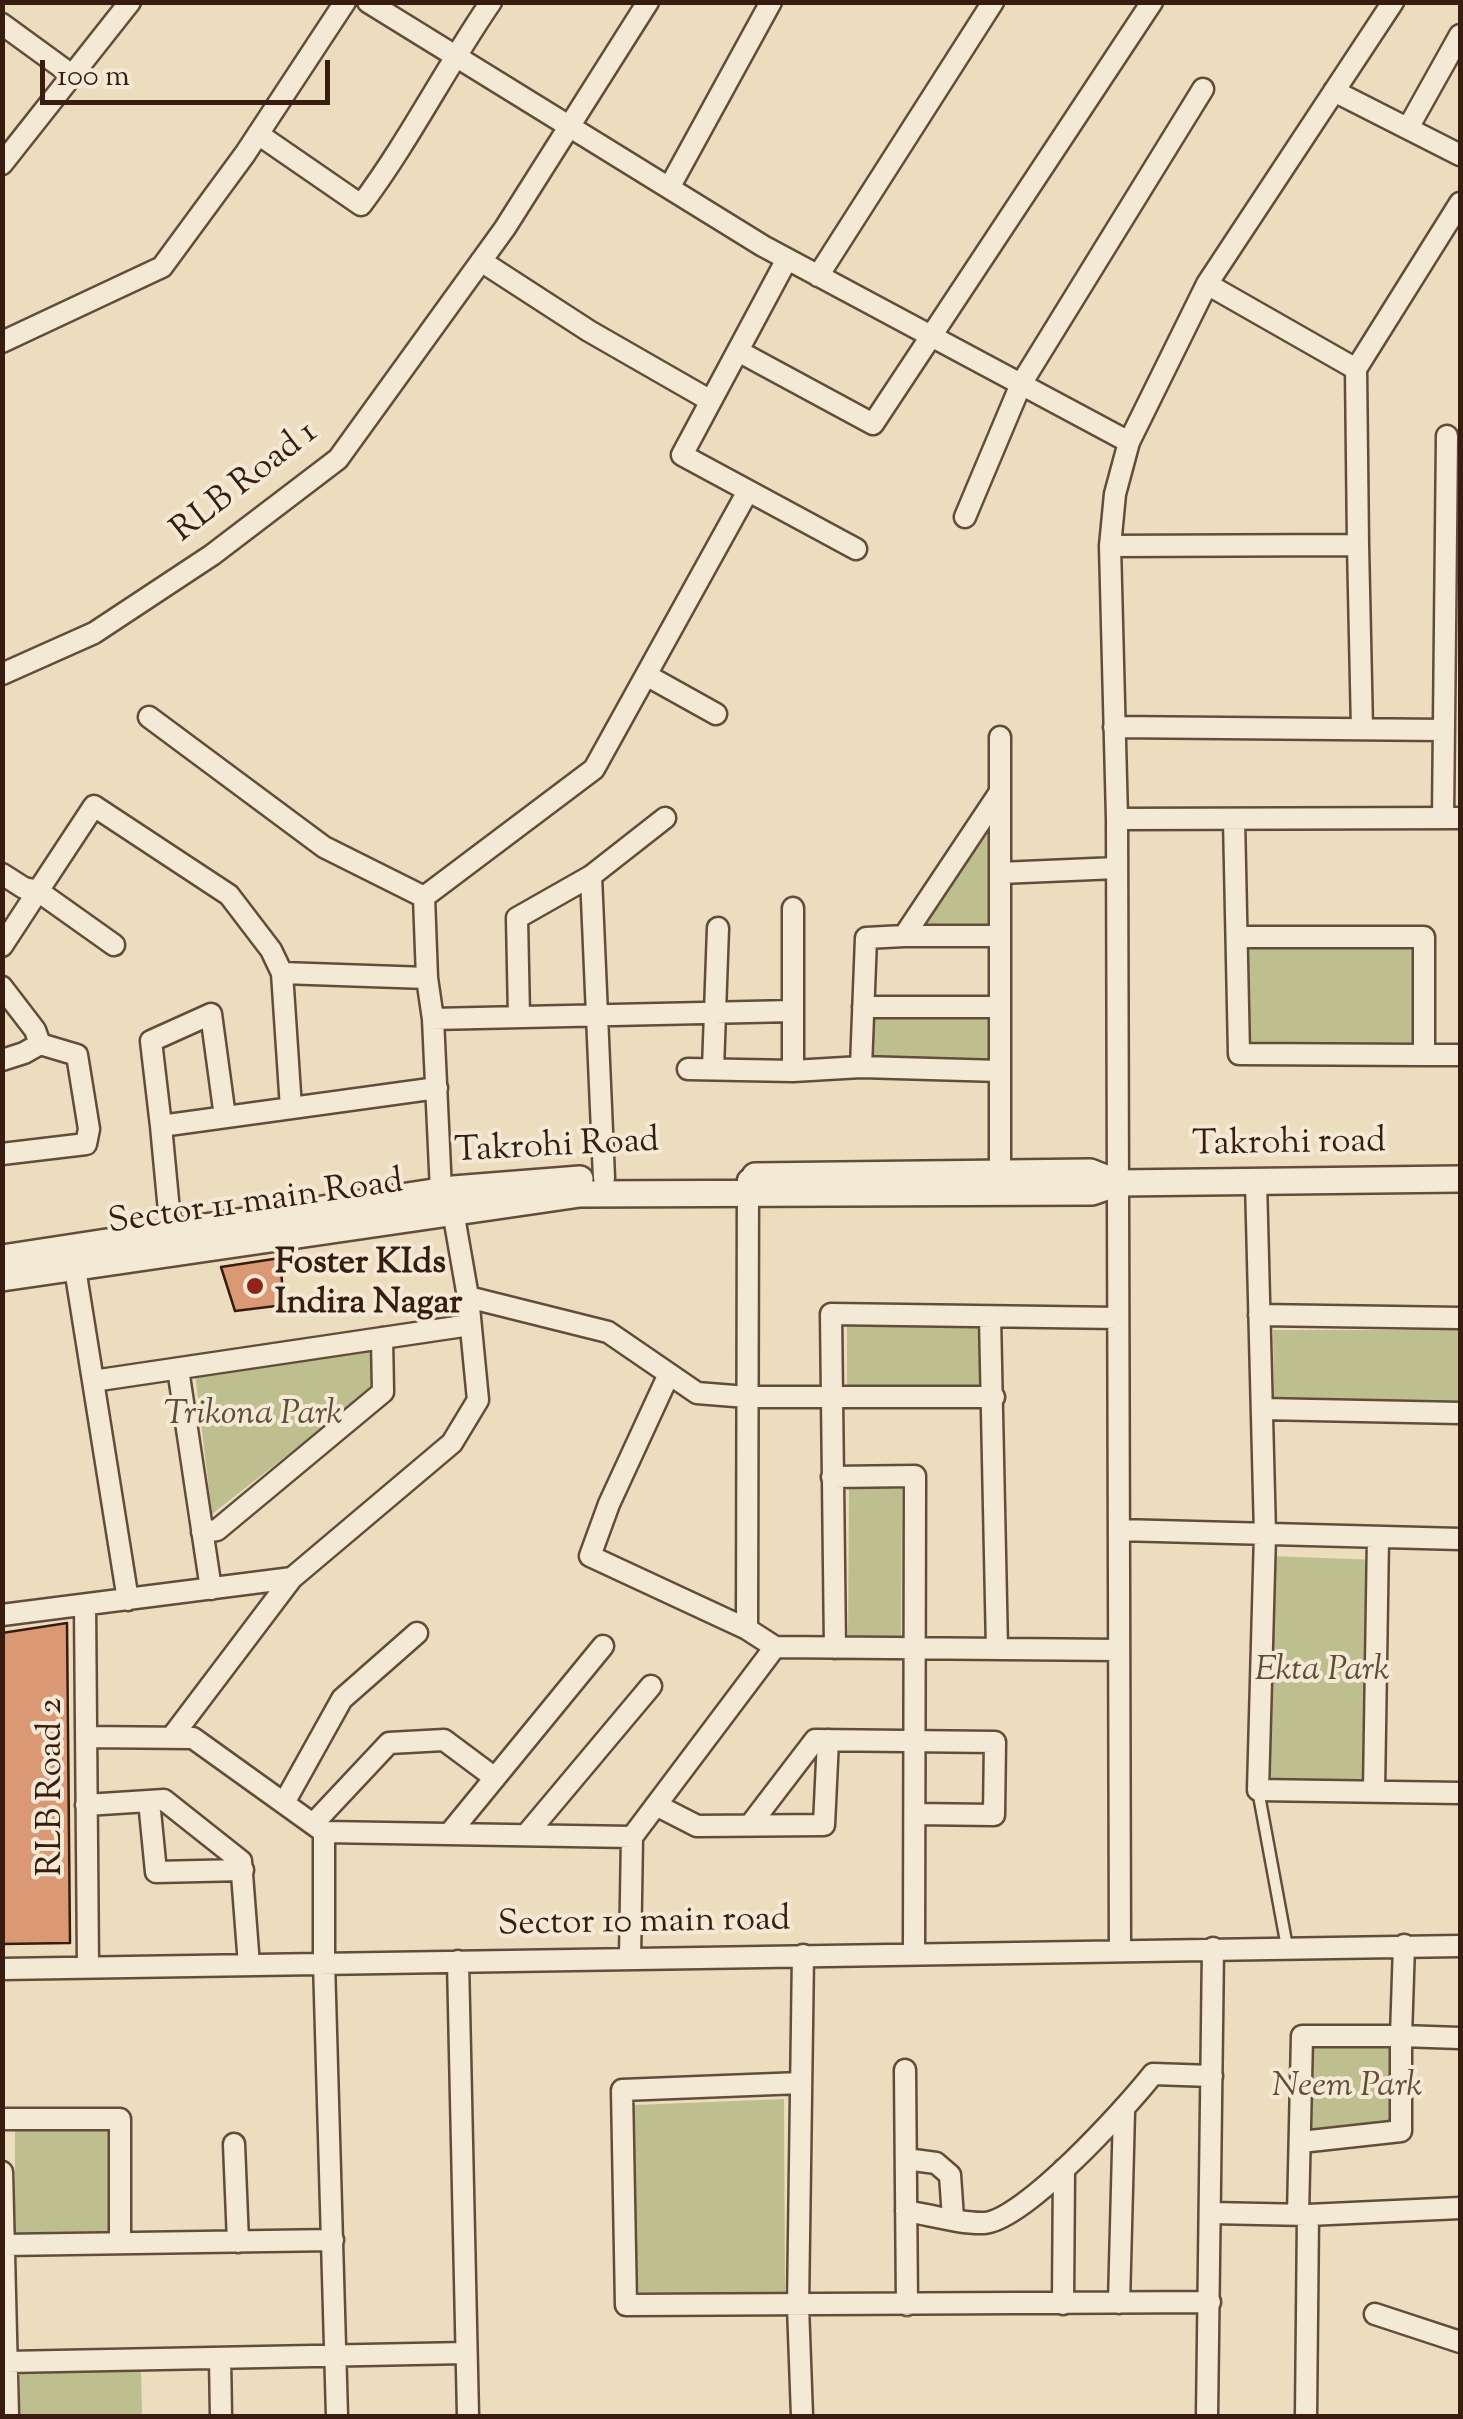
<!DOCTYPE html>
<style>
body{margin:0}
#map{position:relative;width:1463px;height:2419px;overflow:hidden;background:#ecddbf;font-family:"Sorts Mill Goudy",serif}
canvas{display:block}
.frame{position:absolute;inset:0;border:5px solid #371c0f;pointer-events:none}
.scale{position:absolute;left:40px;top:60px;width:290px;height:45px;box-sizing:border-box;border:5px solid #371c0f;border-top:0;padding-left:12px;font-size:30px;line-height:35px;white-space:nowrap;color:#371c0f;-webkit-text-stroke:8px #f3e9d5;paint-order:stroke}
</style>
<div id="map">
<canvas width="1463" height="2419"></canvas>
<div class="frame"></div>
<div class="scale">100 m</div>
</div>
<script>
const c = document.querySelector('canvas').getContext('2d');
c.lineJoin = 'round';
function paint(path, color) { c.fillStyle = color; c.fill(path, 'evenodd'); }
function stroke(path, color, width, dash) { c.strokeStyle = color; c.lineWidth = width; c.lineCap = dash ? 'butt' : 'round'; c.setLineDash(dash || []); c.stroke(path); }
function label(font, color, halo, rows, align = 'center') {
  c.font = font + ' "Sorts Mill Goudy",serif'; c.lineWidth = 8; c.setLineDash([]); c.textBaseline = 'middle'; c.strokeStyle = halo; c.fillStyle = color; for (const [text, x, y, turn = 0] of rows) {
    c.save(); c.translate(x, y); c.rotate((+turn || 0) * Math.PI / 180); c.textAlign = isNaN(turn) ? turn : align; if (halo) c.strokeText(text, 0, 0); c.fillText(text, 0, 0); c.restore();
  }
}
paint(new Path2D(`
 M990,813L992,931H911Z
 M1416,943V1045H1246L1244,947Z
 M868,1016H990L989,1065L866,1063Z
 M847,1326L981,1328L980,1386L847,1385Z
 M1273,1330H1460V1403L1274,1399Z
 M370,1348L372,1389L212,1514L195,1374Z
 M849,1488L902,1489L901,1640L848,1639Z
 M1270,1556L1378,1560L1376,1787L1263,1786Z
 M1304,2045H1393L1397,2128L1304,2139Z
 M784,2099L785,2296L635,2292V2105Z
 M15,2129H109V2236H15Z
 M141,2369L142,2416H20V2370Z`), '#bebf8e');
const building = new Path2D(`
 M280,1258L284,1305L235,1311L221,1267Z
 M67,1623L70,1943L2,1944V1633Z`);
paint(building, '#da9875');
stroke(building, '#371c0f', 2.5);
const service = new Path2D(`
 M1258,1790L1287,1947`);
const minor = new Path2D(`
 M368,2L763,246L1129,442L1115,494L1110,546L1117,819L1120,1950
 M2,24L72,75
 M1334,91L1460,155
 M1408,128L1460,35
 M258,134L361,205C409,141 445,69 491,2
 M2,164L130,2
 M669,188L771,2
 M787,259L682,455L856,549
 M481,261L589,331L711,401
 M818,276L993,2
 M1207,284L1356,369L1460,203
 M2,342L162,267L245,154L345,2
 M738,351L873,424L1152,2
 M1129,442L1207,284L1393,2
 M965,517L1021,384L1203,89
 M1358,545L1362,729
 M1110,546L1358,545L1356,369
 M2,674L94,633L212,555L338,459L505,228L648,2
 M646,675L716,714
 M149,717L324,847L424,897
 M1114,727L1444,730
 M1000,737V1173
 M1000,792L904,936H1000
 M1443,818L1447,436
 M1117,819L1460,818
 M1234,819L1239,1054L1424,1055V937H1237
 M1000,873L1117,868
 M2,874L24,888L38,891L2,946
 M591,876L604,1178
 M793,908V1071L861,1067
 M904,936L866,938L861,1067L1000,1071
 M114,945L38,891L94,806L229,895L271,950L282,973
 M427,978L424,897L594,769L748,491
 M2,987L35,1030L40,1044
 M863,1007H1000
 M519,1017L517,918L591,876L665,818
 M1424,1055H1460
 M2,1060L24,1053L40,1044L77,1055L89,1129L86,1144L2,1154
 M688,1069L793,1071
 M713,1069L718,928
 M291,1108L282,973L427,978L433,1019
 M161,1126L151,1041L211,1014L225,1117
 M748,1180L747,1629L775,1647
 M1256,1181L1265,1534L1258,1790L1460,1793
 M171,1232L161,1126L437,1088
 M73,1256L128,1600
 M468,1297L608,1332L697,1393L747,1397H994
 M1259,1315L1460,1318
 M990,1317L997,1649
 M178,1369L211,1589
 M669,1374L609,1504L590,1556L747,1629
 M93,1381L470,1325
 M1262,1409L1460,1413
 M832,1477L915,1476L914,1953
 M1119,1530L1460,1539
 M202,1532L217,1530L383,1392L382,1338
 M85,1605L88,1967
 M2,1615L292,1578
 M835,1648L831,1314L1118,1318
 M86,1737L193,1738L324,1832L632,1837
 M171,1738L292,1578L452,1443L478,1400L468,1297L453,1211L441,1191L433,1019L793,1011
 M1374,1791L1378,1537
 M149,1801L156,1872L243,1870
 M284,1803L342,1699L417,1633
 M86,1805L164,1800L241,1861L249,1965
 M656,1805L697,1826L824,1825L828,1740
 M313,1824L389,1743L444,1740L495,1778
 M750,1825L815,1740L995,1742L994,1815L915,1814
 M324,1832V1962L337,2416
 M449,1834L603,1646
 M526,1835L651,1686
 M630,1958L632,1837L775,1647L1119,1650
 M458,1961L468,2416
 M2,1969L1460,1946
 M905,2070L907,2305
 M801,2083L622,2090L626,2305L1210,2302
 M2,2119H120V2243
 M1301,2142L1401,2131V2036L1460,2038
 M234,2144L238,2242
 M906,2159L936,2163L950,2175L953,2218
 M2,2172L8,2416
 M906,2211C931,2215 960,2224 984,2223C1024,2221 1127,2107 1153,2074L1212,2076
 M1211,2213L1308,2215L1460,2208
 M1298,2215L1302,2036H1401L1404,1945
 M4,2245L333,2240
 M1119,2303L1124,2112
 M1063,2304L1064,2169
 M1375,2314L1460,2342
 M220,2358L221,2416
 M7,2362L466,2353
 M802,2416L798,2306L803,1955
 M1207,2416L1213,1948
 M1306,2416L1308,2215`);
const tertiary = new Path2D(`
 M755,1176L1090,1172L1118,1183
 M2,1258L453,1189L580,1179
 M2,1278L580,1194L1092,1192L1118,1183L1460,1179`);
stroke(service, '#644c3b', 15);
stroke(minor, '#644c3b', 25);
stroke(tertiary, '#644c3b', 30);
stroke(service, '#f3e9d5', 10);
stroke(minor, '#f3e9d5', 20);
stroke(tertiary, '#f3e9d5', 25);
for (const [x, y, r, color] of [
 [255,1286,10,"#8f2418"]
]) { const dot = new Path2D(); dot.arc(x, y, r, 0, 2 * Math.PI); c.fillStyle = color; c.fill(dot); stroke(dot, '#f3e9d5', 4); }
label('35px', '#371c0f', '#f3e9d5', [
 ["RLB Road 1",246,484,-38],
 ["Takrohi road",1289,1146,-1],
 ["Takrohi Road",557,1149,-3],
 ["Sector 11 main Road",256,1205,-8],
 ["RLB Road 2",54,1787,-90],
 ["Sector 10 main road",644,1925,-1]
]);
label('bold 35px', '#371c0f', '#f3e9d5', [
 ["Foster KIds",275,1266],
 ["Indira Nagar",275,1306]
], 'left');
label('italic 35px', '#604d35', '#f3e9d5', [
 ["Trikona Park",253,1417],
 ["Ekta Park",1322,1673],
 ["Neem Park",1347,2089]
]);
</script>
